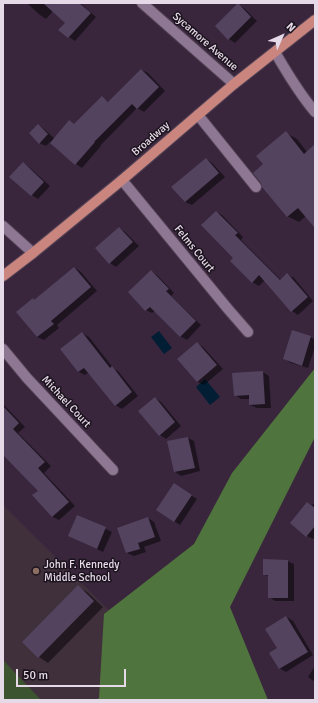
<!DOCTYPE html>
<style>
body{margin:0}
#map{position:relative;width:318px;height:703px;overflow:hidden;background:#39263d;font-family:Signika,sans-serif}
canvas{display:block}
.frame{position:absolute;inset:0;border:4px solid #e6d9e8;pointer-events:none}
.north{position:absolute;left:262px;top:16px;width:40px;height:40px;-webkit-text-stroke:3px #1b131d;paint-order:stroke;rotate:45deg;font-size:11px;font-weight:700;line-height:16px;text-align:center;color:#e6d9e8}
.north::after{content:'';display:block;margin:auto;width:14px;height:18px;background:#e6d9e8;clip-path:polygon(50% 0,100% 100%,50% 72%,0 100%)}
.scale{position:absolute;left:16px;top:669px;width:110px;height:18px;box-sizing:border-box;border:2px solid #e6d9e8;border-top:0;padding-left:5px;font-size:12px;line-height:14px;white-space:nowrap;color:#e6d9e8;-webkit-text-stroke:3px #1b131d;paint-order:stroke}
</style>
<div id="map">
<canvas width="318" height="703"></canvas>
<div class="frame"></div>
<div class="north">N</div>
<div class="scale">50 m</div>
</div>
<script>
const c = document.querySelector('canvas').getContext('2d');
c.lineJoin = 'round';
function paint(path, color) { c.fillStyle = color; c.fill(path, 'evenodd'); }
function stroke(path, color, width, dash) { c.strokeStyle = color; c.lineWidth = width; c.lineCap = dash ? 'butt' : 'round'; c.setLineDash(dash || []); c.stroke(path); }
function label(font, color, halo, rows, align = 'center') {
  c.font = font + ' Signika,sans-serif'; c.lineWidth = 3; c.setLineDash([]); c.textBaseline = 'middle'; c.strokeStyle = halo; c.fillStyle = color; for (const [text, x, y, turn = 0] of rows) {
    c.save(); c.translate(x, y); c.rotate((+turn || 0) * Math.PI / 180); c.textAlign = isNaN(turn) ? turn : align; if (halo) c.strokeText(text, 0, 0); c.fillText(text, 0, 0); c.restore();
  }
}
paint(new Path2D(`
 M3,505L136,637L106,700H3Z`), '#40303c');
paint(new Path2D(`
 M3,660L41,700H3Z`), '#3c5430');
paint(new Path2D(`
 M315,368V437L230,607L268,700H97L99,698L104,614L194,544L232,473Z`), '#50743d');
paint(new Path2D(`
 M159,331L172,348L164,354L151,337Z
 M205,379L220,397L210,405L196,387Z`), '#011e34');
paint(new Path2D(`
 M27,3H80L96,17L75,41L69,37L60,30L66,23L53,11L46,19L40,15Z
 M238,4L244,8L257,21L235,43L229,39L216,26Z
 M142,70L148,73L165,91L144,112L137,108L100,146H101L82,168L76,164L50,142L46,146L39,143L38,125L44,129L55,139L75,124L102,97L109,102Z
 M286,133L297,139L307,152L315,146V227L306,216L299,222L287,216L265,164Z
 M206,159L212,163L225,177L192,205L185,202Z
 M23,163L29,167L50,186L38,199L32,195L11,177Z
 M216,212L222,215L243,237L241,240L281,280L287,275L294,278L313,301L298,315L292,311L265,280L259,286L252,282L234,258Z
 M119,228L125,232L139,246L116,267L110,263L96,248Z
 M75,268L81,272L97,291L57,325L59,328L44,340L37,337L35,301Z
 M151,271L157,275L174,293L171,296L201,325L187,340L180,336L155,311L152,313L146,310Z
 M82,333L89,337L114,369L118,371L138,396L122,409L115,405L89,372L85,375L79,372L62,349Z
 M311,337L315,340V347L308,368L291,363L284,359Z
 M197,343L203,347L223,369L204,385L198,382L179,359Z
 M263,372L269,376L271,408H257L250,405V399H241L235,395Z
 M155,398L161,402L181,426L166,439L160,435Z
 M3,404L25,427L18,433L51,466L44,473L75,506L59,520L53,517L34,496L39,491L3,453Z
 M188,438L194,441L200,471L181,476L175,472Z
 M180,488L197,499L180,525L174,521Z
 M315,502V537L313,539L307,536L308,503L312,505Z
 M78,516L112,532L103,552L69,536Z
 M148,518L154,522L161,541L144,547L146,552L134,556L127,553L119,529Z
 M287,561L294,564V601H275L269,597V577L264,574Z
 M78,587L87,592L103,607L48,663L39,657L24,642Z
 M287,617L293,621L313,655L286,672L279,668L278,648Z
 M315,666V682L308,677Z`), '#0007');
paint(new Path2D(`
 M43,3H79L91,13L68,38L58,30L65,23Z
 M238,3L251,17L228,40L215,26Z
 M141,69L159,87L137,109L132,104L94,142H95L75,165L50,143L69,120L74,124L102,96L108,102Z
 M38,124L48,134L39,144L29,133Z
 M286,131L304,154L315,144V228L298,208L287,217L262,187L261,183L253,173L263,164L256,156Z
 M206,158L219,173L185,202L171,187Z
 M23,162L44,182L31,196L9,177Z
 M216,211L238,233L235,235L280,280L287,273L308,297L291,312L259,275L252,283L230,261L233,258L201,225Z
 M119,227L133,242L109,264L95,248Z
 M74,267L91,287L51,321L54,324L37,337L16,312L33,298L34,300Z
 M151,270L169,289L166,291L196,321L180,337L150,307L145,311L128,292Z
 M292,330L311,336L302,366L283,359Z
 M82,332L110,368L112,366L132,392L115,406L84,368L78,372L60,349Z
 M197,342L217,365L197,382L177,359Z
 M263,371L265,404L249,405V395L234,396L232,373Z
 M155,397L175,422L159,436L138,411Z
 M3,406L19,423L13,429L45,462L38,468L69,502L52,517L32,495L38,491L3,455Z
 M188,437L195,468L174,472L167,441Z
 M174,483L192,495L174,522L156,510Z
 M307,502L315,508V526L306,537L290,523Z
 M77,515L106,527L97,549L68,536Z
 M148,517L155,537L138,543L140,549L126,553L117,528Z
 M263,559L288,560V598H268V575H263Z
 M78,585L94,601L38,658L22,642Z
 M286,616L308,652L279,669L269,653L277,648L265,629Z`), '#53435e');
const minor = new Path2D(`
 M142,3L234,84
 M275,52C287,73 299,93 315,112
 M198,115L256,187
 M122,180L228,309L248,332
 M3,226L33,253
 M3,349L27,378L113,470`);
const major = new Path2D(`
 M3,276L33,253L122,180L234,84L315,20`);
stroke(minor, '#534356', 12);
stroke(major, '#534356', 12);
stroke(minor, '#8e7792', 10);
stroke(major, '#c9857e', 10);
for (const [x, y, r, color] of [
 [36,571,4,"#8d6e63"]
]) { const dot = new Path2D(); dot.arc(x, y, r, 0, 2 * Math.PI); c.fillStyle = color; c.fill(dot); stroke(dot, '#1b131d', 1.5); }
label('11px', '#e6d9e8', '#1b131d', [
 ["Sycamore Avenue",205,42,41],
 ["Broadway",151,139,-41],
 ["Felms Court",194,249,51],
 ["Michael Court",66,402,47]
]);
label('11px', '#e6d9e8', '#1b131d', [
 ["John F. Kennedy",44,565],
 ["Middle School",44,578]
], 'left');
</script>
